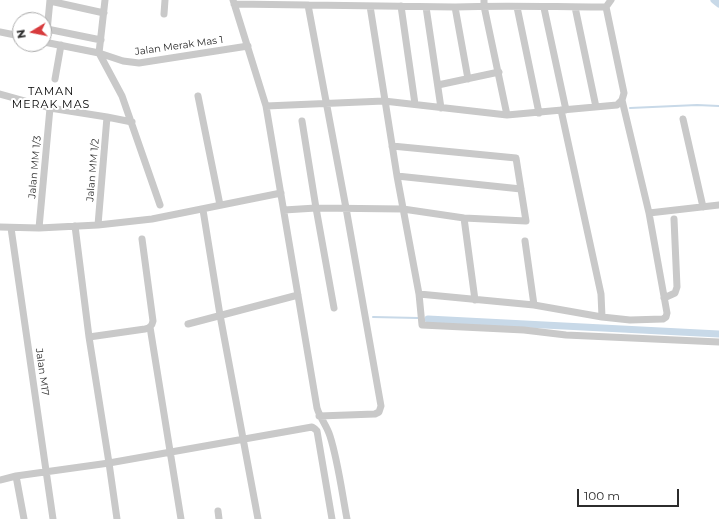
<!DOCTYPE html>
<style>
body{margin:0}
#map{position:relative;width:719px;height:519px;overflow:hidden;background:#fff;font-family:Montserrat,sans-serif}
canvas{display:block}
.north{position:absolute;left:12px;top:12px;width:40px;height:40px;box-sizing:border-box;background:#fff;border:1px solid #ababab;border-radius:50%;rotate:260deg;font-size:11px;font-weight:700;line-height:16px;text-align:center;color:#2c2c2c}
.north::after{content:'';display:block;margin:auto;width:14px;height:18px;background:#d73b3d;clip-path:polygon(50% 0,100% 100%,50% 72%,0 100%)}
.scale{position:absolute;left:577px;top:489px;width:102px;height:18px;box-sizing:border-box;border:2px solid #2c2c2c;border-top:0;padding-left:5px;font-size:12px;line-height:14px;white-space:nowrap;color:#2c2c2c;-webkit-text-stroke:3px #fff;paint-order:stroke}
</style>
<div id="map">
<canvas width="719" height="519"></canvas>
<div class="north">N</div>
<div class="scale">100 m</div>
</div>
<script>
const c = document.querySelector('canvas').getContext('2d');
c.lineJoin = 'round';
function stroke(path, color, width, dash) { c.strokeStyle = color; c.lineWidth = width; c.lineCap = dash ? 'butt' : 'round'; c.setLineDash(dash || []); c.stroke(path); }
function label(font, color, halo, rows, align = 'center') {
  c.font = font + ' Montserrat,sans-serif'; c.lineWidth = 4; c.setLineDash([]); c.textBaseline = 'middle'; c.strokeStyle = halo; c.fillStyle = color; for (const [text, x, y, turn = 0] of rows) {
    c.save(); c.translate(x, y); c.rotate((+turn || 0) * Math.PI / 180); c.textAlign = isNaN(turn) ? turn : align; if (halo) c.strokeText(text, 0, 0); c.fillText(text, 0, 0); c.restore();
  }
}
stroke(new Path2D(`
 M630,108L697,105L719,106
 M373,317L418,318`), '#c8d9e8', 2);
stroke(new Path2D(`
 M714,0L719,4
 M428,319L719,334`), '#c8d9e8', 7);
stroke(new Path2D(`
 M105,0L99,53L122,96L160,205
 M233,0L266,106L317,408C320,418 327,426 330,436C338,461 342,493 347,519
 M484,0V6L507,115
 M50,1L104,13
 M234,4L455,7C506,5 556,7 606,7
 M308,5L346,208L381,406L379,412L375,414L319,416
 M370,6L397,176L419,294L422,325L524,330L566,335L719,342
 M401,6L415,104
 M426,7L441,108
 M455,7L468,79
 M517,7L539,113
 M575,7L596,107
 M544,8L566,110
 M164,14L165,0
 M47,29L101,40
 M0,32L20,36
 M44,42L99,53L123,61L139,63L248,46
 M46,42L50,0
 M55,79L61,45
 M438,85L499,72
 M0,94L50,108L107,117L132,122
 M198,96L220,205
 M266,106L384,101L507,115L617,105L622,100
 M683,119L703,207
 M302,121L316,208L334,308
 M397,176L521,189
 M203,210L220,315L258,519
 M284,210L316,208L403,209L464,218L526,221L516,158L392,146
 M649,213L719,205
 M464,218L475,300
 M98,225L107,117
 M75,226L89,337L145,329C150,328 152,326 153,321L142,239
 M0,227L39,228L98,225L152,219L281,193
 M11,228L53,519
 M39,228L50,108
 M419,294L534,305L525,241
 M664,298L675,293L677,287L674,219
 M534,305L602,317L601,294L561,110
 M602,317L630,320L663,319L666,317L667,313L649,213L622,100L624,93L606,7L611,0
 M188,324L298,295
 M150,327L181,519
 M89,337L109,463L117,519
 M16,476L24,519
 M0,480L16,476L109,463L312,427L315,429L317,431L332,519
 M218,511L219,519`), '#c9c9c9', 7);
label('10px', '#2c2c2c', '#fff', [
 ["Jalan Merak Mas 1",179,46,-8],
 ["Jalan MM 1/3",35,167,-85],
 ["Jalan MM 1/2",93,170,-85],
 ["Jalan M17",42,372,82]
]);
c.letterSpacing = '1px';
label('11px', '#000', '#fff', [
 ["TAMAN",51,92],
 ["MERAK MAS",51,105]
]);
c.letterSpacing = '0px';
</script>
